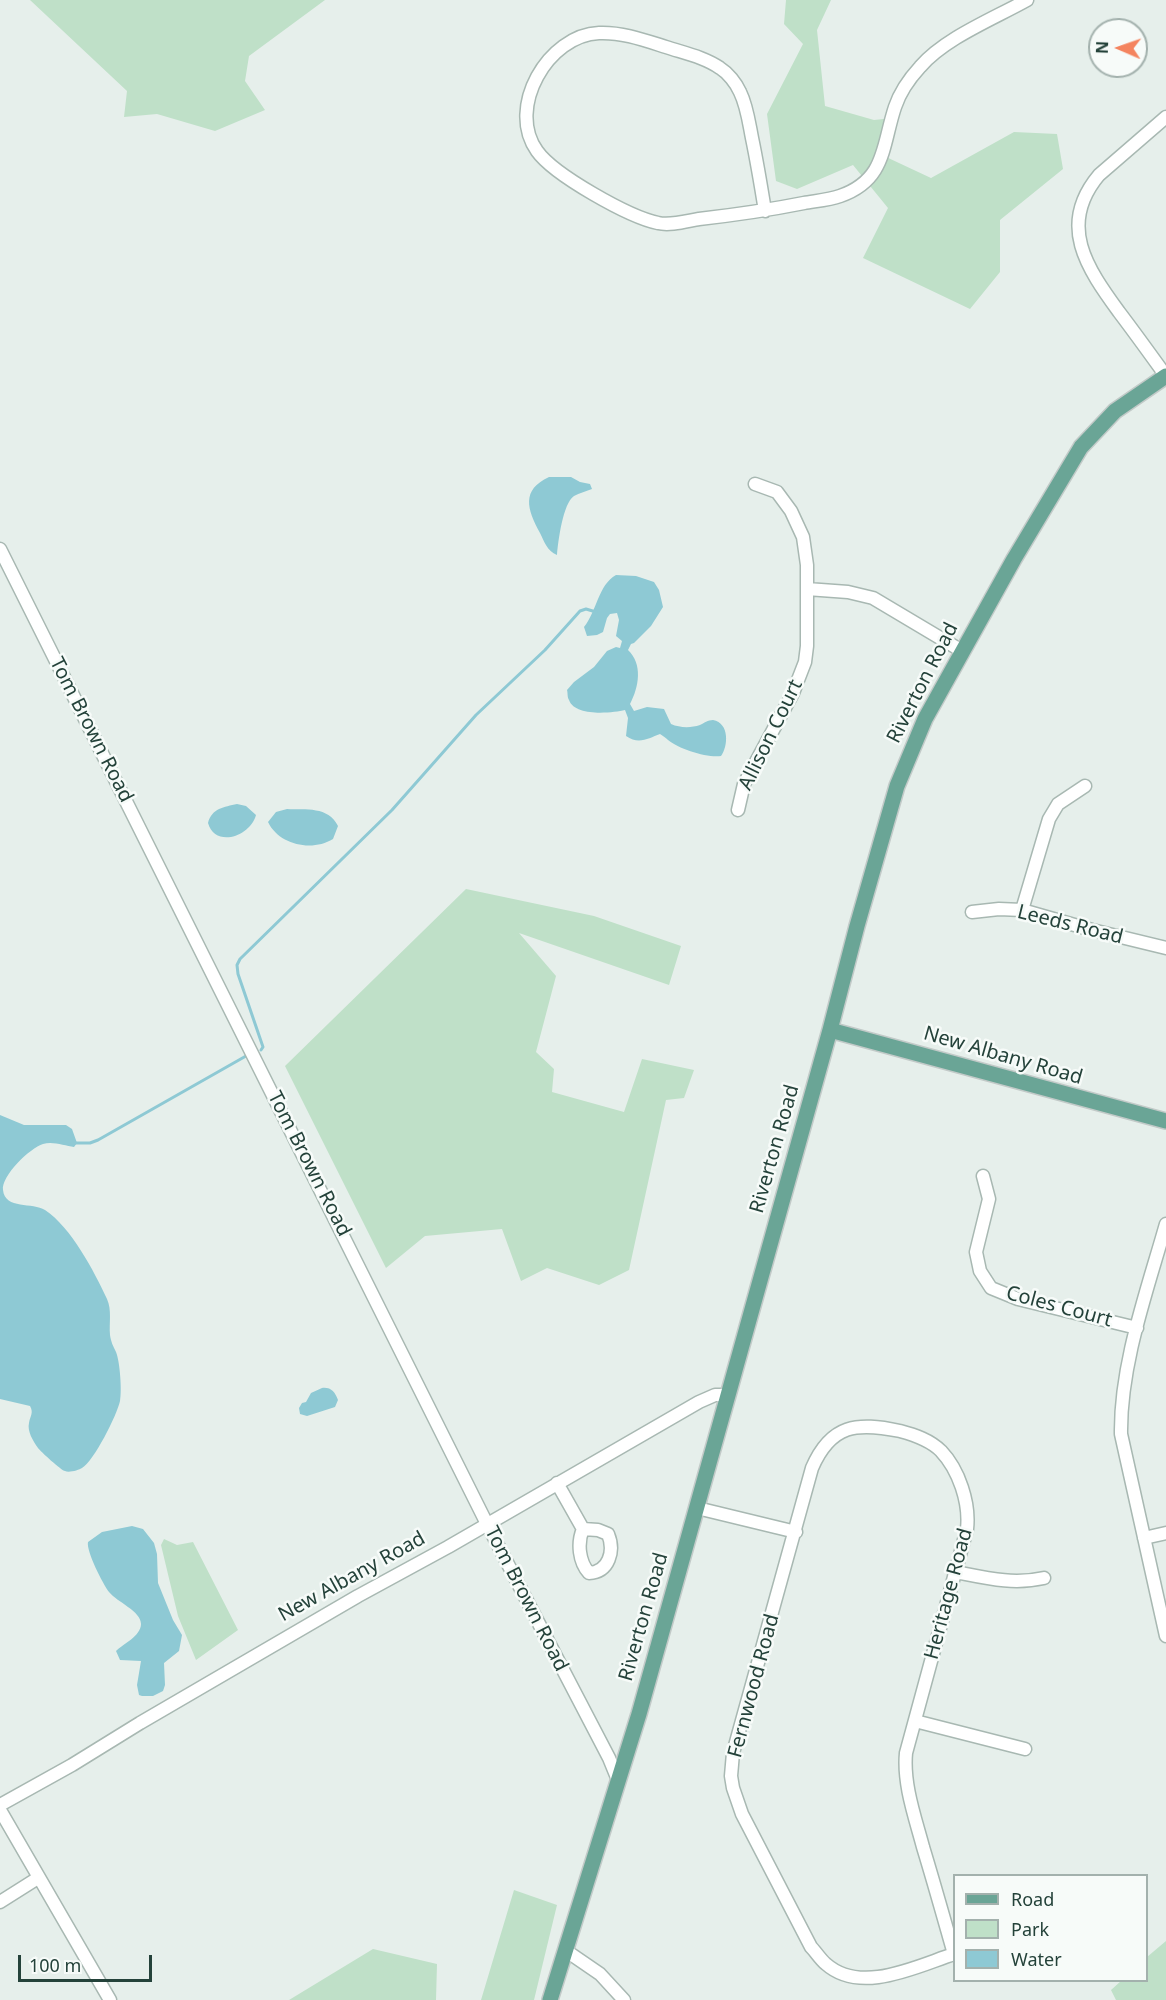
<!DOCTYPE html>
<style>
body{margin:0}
#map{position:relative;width:1166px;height:2000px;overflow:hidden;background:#e6efeb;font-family:"Noto Sans",sans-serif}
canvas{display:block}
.legend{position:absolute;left:953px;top:1874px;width:195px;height:108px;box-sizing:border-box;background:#f7fbf9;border:2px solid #a3b1ad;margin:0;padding:8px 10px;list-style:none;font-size:18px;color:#24423a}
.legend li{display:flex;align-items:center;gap:12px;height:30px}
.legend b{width:30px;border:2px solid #a3b1ad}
.north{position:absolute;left:1088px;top:18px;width:60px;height:60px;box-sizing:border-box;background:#f7fbf9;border:2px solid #a3b1ad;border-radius:50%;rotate:272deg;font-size:16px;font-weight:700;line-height:24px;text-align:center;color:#24423a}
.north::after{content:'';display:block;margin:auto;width:21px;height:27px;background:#f4845f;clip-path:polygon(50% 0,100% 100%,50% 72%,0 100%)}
.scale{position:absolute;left:18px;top:1955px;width:134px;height:27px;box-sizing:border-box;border:3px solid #24423a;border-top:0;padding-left:8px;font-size:18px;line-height:21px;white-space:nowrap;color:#24423a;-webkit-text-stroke:4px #f7fbf9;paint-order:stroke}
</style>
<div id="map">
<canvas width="1166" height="2000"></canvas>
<ul class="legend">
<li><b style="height:8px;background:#6aa596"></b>Road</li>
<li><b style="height:16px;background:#bfe0c8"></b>Park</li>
<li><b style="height:16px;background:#8ec9d4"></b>Water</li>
</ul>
<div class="north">N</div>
<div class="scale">100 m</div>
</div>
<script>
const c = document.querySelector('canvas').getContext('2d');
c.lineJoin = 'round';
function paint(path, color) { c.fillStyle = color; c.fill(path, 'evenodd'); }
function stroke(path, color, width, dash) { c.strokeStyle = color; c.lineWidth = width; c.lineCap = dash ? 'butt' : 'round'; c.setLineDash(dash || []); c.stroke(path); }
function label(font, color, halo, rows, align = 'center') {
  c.font = font + ' "Noto Sans",sans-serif'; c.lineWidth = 5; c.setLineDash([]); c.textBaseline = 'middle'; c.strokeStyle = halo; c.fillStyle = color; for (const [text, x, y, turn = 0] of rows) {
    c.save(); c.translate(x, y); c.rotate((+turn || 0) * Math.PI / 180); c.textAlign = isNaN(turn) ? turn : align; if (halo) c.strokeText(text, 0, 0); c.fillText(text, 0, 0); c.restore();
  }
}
paint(new Path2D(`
 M30,0H325L249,56L245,81L265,110L215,131L157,114L124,117L127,91Z
 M786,0H831L817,30L825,106L874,120L893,118L884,156L931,178L1014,132L1057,134L1063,169L1000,220V272L970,309L863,258L888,208L853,165L797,189L776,181L767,114L803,44L784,24Z
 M466,889L594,916L681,946L669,985L519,933L556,976L536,1052L554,1069L552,1092L624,1112L642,1059L694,1070L684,1098L666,1100L629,1270L599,1285L547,1268L521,1281L502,1229L425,1236L386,1268L285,1066Z
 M164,1539L177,1545L193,1542L238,1630L196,1660L178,1616L161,1545Z
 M514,1890L557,1905L534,2000H481Z
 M1166,1941V2000H1116L1111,1990L1121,1981L1146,1980L1147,1957Z
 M373,1949L437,1964L436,2000H289Z`), '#bfe0c8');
paint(new Path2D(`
 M549,477H571L580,482L590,484L592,489C587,491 579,493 574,496C563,503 558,542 557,555C547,551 544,541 540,533C527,509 521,490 549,477Z
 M616,575L636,576L654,582L659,590L663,607L651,626L634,643L631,644L628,650C643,664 639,687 630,704L634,711L647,707L664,709L671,724C680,728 691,728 700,725C704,723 708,720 713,720C730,723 728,747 721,756C707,758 679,749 668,740C666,738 663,736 660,734C649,738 639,745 626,736L628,718L625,710C612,713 575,717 569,700C567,697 568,693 567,690L574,682L594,667L607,651L616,647L620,648L622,641L616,636L619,620L617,613L610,614L607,618L603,632L597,635L587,636L584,627C597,611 598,585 616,575Z
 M237,804L246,806L256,815C250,837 215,848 208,823C212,808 224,807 237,804Z
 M287,809C306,810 328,806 338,826L333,839C312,852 279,845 268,822L276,812Z
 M0,1115L24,1125H66L72,1129L77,1143L74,1147C65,1146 53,1141 43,1144C30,1148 1,1176 3,1190C5,1210 33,1202 45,1210C71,1227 94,1271 107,1299C112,1310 109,1323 110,1335C111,1342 113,1346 116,1352C120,1362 122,1390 120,1401C117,1415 94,1461 82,1468C79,1470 69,1473 65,1471C62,1471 40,1451 38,1448C33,1441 27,1431 29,1423C30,1416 34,1413 30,1406L0,1399Z
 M322,1388C331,1387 335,1392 338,1400L335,1407L307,1416L300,1414L299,1408L302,1403L306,1402L311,1393Z
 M132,1526L143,1529L154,1543L157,1554L158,1583L173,1620L182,1635L179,1651L164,1663L165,1685L163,1691L153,1696H142L139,1695L137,1685L141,1661L120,1660L116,1651C123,1644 141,1636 141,1624C141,1611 117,1602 109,1592C103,1584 86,1551 88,1542L102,1532Z`), '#8ec9d4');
stroke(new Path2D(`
 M261,1050L263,1047L238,974L237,965L240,959L392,810L476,715L545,650L580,611L586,609L596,612
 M75,1143H90L98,1140L246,1056`), '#8ec9d4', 3);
const minor = new Path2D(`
 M765,211C761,186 757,162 752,138C749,123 747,106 740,92C736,83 728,73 720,68C704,57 684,53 666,47C644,40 622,32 599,33C548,35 506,108 537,151C554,175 629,217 658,223C670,226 687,221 699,219C734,215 769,210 804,203C815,201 829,200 840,196C886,180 882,146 895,107C900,92 909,79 920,67C945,38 993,19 1027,0
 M1166,376C1150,354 1135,333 1119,312C1087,268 1057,225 1099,175L1166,117
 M0,549L487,1524L609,1758L618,1780
 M807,589L848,592L873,598L962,651
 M738,810L744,784L793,693L805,662L807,646V565L803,537L791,511L777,492L755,484
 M1022,910L1049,819L1058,804L1085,786
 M972,912L999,909L1022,910L1092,930L1166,948
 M983,1176L989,1199L976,1252L980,1271L991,1288L1018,1299L1137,1328
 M1166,1224C1147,1291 1120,1365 1121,1434L1166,1636
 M557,1483L583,1529L598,1530L608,1534C615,1551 609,1572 589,1573C579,1562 577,1543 583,1529
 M697,1508L796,1532
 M1144,1538L1166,1533
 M955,1572C986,1578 1013,1585 1044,1578
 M915,1721L1025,1749
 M0,1805L72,1765L140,1723L358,1596L448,1547L699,1402L715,1395H728
 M0,1810L110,2000
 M0,1902L38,1878
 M565,1950L600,1974L624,2000
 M954,1954C944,1919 934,1883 923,1847C915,1817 903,1784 906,1753L967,1529C970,1503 959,1470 941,1451C930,1440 915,1435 900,1431C857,1422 831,1424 812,1468L733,1753L731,1776L733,1788L742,1814L811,1947C816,1952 820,1959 826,1964C861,1995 917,1966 954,1954`);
const major = new Path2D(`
 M830,1030L1166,1121
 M550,2000L639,1714L830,1030L857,926L897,786L925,719L1014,559L1081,447L1115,411L1166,376`);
stroke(minor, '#a8b8b2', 15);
stroke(major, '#c2cac8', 18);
stroke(minor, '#fff', 12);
stroke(major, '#6aa596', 15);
label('20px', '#24423a', '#f7fbf9', [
 ["Riverton Road",923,683,-63],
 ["Tom Brown Road",91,730,63],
 ["Allison Court",771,735,-64],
 ["Leeds Road",1070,925,14],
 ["New Albany Road",1003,1056,16],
 ["Riverton Road",775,1149,-74],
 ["Tom Brown Road",309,1164,63],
 ["Coles Court",1059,1307,15],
 ["New Albany Road",352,1577,-29],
 ["Heritage Road",949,1594,-75],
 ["Tom Brown Road",526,1599,63],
 ["Riverton Road",644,1617,-74],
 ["Fernwood Road",754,1686,-75]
]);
</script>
